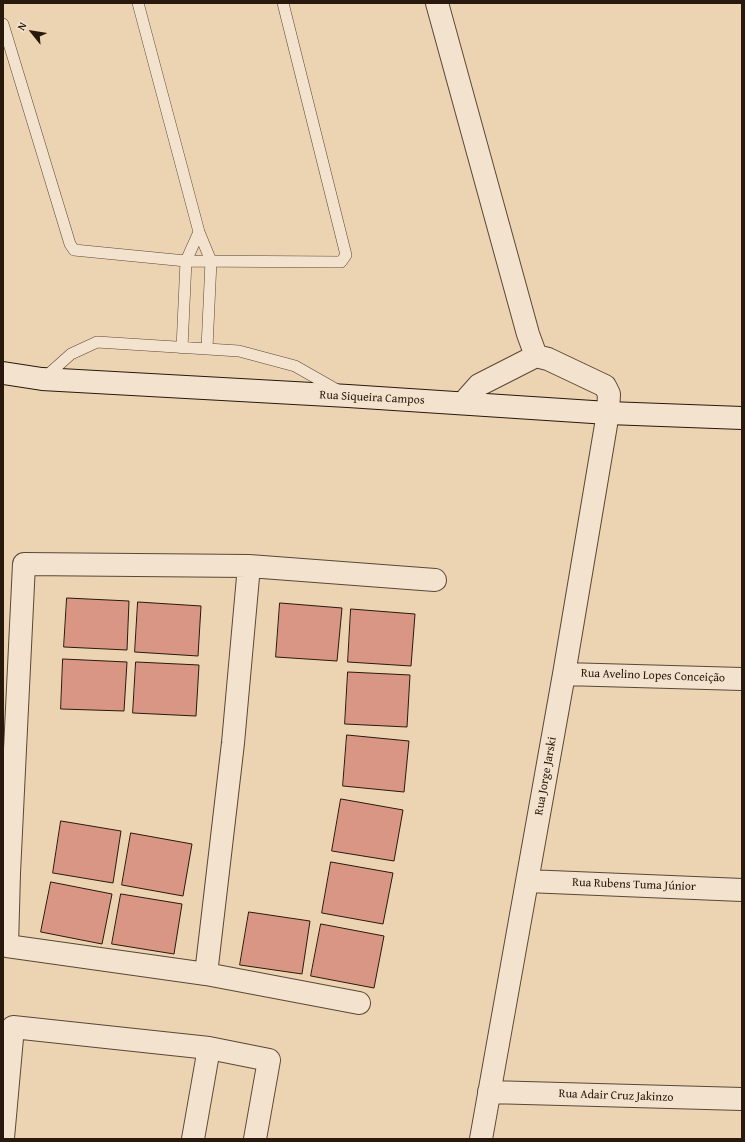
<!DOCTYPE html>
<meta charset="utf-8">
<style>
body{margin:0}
#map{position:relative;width:745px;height:1142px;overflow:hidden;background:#ecd3b2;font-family:"Gentium Book Plus",serif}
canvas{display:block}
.frame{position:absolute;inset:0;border:4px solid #28190c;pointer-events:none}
.north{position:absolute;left:12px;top:12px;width:40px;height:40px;-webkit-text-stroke:3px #f3e2cd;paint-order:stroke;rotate:300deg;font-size:11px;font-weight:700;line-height:16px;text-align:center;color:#28190c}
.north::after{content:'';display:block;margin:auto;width:14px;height:18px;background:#28190c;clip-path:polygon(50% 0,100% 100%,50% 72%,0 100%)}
</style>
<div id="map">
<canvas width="745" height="1142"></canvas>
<div class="frame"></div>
<div class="north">N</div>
</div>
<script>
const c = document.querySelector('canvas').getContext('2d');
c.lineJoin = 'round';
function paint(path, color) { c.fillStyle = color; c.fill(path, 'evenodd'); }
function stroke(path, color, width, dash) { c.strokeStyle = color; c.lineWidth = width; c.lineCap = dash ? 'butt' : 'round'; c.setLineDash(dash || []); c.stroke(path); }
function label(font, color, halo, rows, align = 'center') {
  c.font = font + ' "Gentium Book Plus",serif'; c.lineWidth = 3; c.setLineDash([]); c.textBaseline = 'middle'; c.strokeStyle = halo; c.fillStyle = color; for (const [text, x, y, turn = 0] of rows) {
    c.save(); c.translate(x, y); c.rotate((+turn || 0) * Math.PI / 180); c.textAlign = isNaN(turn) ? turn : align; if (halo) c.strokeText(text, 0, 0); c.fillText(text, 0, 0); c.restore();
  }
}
const building = new Path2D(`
 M67,598L129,601L127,650L64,647Z
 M138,602L201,606L198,656L135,652Z
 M280,603L342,608L337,661L276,657Z
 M351,609L415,614L411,666L348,662Z
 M63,659L127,662L124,711L61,709Z
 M136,662L199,665L196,716L133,713Z
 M348,672L410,675L407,727L345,724Z
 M347,735L409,741L404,792L343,786Z
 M341,799L403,810L394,861L332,851Z
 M61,821L121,831L113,883L53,873Z
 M131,833L192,844L183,896L122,885Z
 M331,862L393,873L383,924L322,913Z
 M51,882L112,894L102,944L41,932Z
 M121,894L182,904L174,954L112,944Z
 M249,912L310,921L302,974L240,965Z
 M321,924L384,936L374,988L311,976Z`);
paint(building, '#d99684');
stroke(building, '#28190c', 1);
const service = new Path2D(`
 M138,3L199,232L211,261L207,348
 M3,24L70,244L74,250L186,261L341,262L346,255L283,3
 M182,348L186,261L199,232
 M43,379L71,354L97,342L239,351L295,366L339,391`);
const minor = new Path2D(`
 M437,3L528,334L536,356
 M463,403L479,385L536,356L548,359L605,386L609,394L608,413L564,674L481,1139
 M564,674L742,679
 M3,872L9,873L24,564L249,566L435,580
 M9,873L7,946L206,974L359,1003
 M527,881L742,890
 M206,974L233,743L249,566
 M489,1092L742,1099
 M3,1138L13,1027L209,1048L269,1060L255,1139
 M193,1139L209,1048`);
const secondary = new Path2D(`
 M3,373L42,379L348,396L608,413L742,418`);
stroke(service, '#594836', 12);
stroke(minor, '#594836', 24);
stroke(secondary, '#28190c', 24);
stroke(service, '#f3e2cd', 11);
stroke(minor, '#f3e2cd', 22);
stroke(secondary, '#f3e2cd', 22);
label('12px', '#28190c', '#f3e2cd', [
 ["Rua Siqueira Campos",372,398,3],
 ["Rua Avelino Lopes Conceição",653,676,2],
 ["Rua Jorge Jarski",546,776,-80],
 ["Rua Rubens Tuma Júnior",634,885,2],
 ["Rua Adair Cruz Jakinzo",616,1096,2]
]);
</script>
